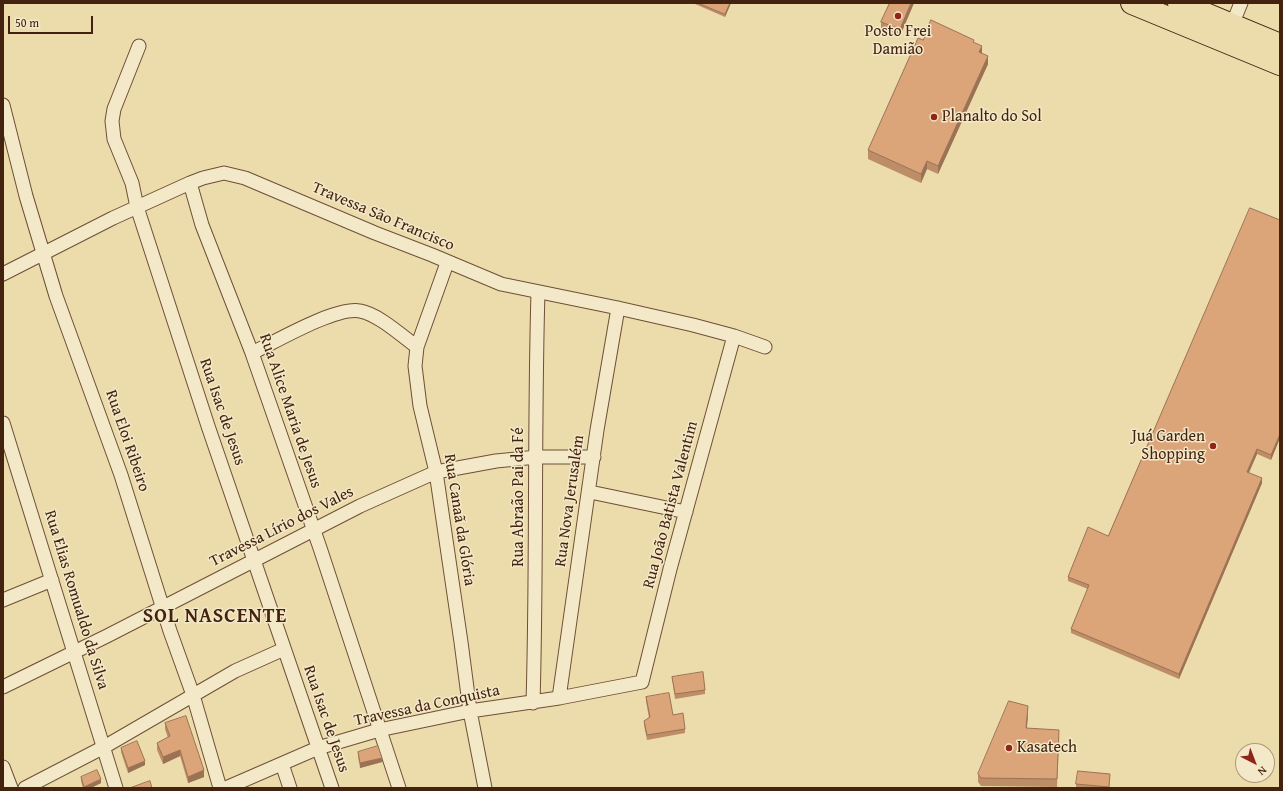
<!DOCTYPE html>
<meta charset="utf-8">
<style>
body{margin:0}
#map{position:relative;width:1283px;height:791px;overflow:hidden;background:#ecdbab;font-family:"Gentium Book Plus",serif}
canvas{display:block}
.frame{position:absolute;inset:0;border:4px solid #432210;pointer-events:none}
.north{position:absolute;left:1235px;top:743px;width:40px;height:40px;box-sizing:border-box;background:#f3e8c8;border:1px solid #ad997e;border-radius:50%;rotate:138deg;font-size:11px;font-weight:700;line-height:16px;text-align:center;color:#432210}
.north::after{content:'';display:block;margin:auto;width:14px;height:18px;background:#8f2418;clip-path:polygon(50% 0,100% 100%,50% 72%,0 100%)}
.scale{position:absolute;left:8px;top:16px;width:85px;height:18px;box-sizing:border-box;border:2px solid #432210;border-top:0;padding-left:5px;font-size:12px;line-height:14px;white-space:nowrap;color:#432210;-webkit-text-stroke:3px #f3e8c8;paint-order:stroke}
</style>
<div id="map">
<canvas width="1283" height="791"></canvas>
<div class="frame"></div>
<div class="north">N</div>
<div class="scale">50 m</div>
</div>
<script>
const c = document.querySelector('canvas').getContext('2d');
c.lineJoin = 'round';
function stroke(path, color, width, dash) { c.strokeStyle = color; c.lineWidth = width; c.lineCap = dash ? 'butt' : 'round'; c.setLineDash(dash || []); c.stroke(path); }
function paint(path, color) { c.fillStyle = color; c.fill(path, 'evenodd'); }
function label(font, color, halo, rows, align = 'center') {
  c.font = font + ' "Gentium Book Plus",serif'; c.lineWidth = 3; c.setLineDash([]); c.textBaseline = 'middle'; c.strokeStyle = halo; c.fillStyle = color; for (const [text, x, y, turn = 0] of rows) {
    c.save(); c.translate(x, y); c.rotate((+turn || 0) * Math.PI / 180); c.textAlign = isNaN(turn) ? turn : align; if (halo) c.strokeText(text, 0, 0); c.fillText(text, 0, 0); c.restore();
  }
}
const street = new Path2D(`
 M1232,25L1241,3
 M139,46L114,109L112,121L114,139L132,183L137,207L208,426L332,788
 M3,105L26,196L56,296L121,475L170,631L193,695L220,788
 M190,183L202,225L252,353L320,548L399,788
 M447,263L417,347L415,366L420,406L436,472L461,642L470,711L485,788
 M3,274L113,218L190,183L203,178L224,173L245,178L375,233L432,255L501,284L618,308L693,325L734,336L765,347
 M252,353C275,342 336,306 360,311C378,314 402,336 417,347
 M3,423L116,788
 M590,492L686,512
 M3,600L52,580
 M3,687L107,636L360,506L436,472L496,461L537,457H594
 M559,698L597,430L618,308
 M533,703C537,566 534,429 538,292
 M282,764L290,788
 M3,767L11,788
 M25,788L104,747L235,671L284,649
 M226,788L318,748L379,730L470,711L559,698L642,682L670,569L734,336`);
const highway = new Path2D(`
 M1132,3L1280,64
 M1179,3L1280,45`);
stroke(street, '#6d5037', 15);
stroke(highway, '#432210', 24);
stroke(street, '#f3e8c8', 13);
stroke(highway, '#ecdbab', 22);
paint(new Path2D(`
 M695,3H731L725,17L695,4Z
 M890,3H914L900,36L881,28V22Z
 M923,40L974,42L982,53L988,64L938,174L927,169L921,183L868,159V150Z
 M1280,220V438L1271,460L1257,454L1249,473L1262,483L1179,679L1071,633V629L1088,589L1068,581V577L1108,536Z
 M672,677L705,690V694L675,699Z
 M646,697L673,715L685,729V733L647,740L644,725V721L649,718L646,701Z
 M1028,714L1027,728L1059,737L1057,787L981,786L978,782V774Z
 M165,723L204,777L188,783L180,756L163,764L157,750V743L168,738L165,729Z
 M121,748L145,765L128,773L121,752Z
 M358,752L382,762L360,768L358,756Z
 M81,777L101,783L91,788H83L81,781Z
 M1110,778L1109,788H1076V784Z`), '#bd8d68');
paint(new Path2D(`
 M730,3H731L725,17V14Z
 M911,3H914L900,36V29Z
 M982,46V54L979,52Z
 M988,56V64L938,174V166Z
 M927,161V169L921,183V174Z
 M1280,434V438L1271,460V455Z
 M1257,449V454L1247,476V472Z
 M1262,478V483L1179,679V674Z
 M1028,706V714L1026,736V728Z
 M180,750V756L163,764V757Z
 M382,758V762L360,768V763Z
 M145,761V765L128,773V768Z
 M204,770V777L188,783V777Z
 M101,779V783L91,788H84V787Z`), '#9a7355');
const building = new Path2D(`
 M698,3H730L725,14Z
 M890,3H911L900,29L881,22Z
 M931,20L974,40L973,42L982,46L979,52L988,56L938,166L927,161L921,174L868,150L918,38L923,40Z
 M1250,208L1280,220V434L1271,455L1257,449L1247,472L1262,478L1179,674L1071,629L1089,585L1068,577L1088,527L1108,536Z
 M703,672L705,690L675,694L672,677Z
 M669,693L673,715L683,713L685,729L647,735L644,721L650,717L646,697Z
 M1009,701L1028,706L1026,728L1059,730L1057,779L981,778L978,774Z
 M186,716L204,770L188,777L180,750L163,757L157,743L170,736L165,723Z
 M137,741L145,761L128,768L121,748Z
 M378,746L382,758L360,763L358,752Z
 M97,770L101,779L84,787L81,777Z
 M1078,771L1110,774L1109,787L1076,784Z
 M150,781L152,788H130Z`);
paint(building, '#dca479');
stroke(building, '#9a7355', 1);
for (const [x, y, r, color] of [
 [898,16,4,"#8f2418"],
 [934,117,4,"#8f2418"],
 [1213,446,4,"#8f2418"],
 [1009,748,4,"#8f2418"]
]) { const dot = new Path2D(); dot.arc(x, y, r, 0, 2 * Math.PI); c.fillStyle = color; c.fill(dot); stroke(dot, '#f3e8c8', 1.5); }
label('16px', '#432210', '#f3e8c8', [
 ["Posto Frei",898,32,"center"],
 ["Damião",898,50,"center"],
 ["Planalto do Sol",942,117],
 ["Juá Garden",1205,437,"right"],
 ["Shopping",1205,455,"right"],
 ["Kasatech",1017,748]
], 'left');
label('16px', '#432210', '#f3e8c8', [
 ["Travessa São Francisco",383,217,23],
 ["Rua Alice Maria de Jesus",290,411,71],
 ["Rua Isac de Jesus",222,412,71],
 ["Rua Eloi Ribeiro",127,441,71],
 ["Rua Abraão Pai da Fé",519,497,-90],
 ["Rua Nova Jerusalém",570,501,-82],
 ["Rua João Batista Valentim",671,505,-75],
 ["Rua Canaã da Glória",459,520,81],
 ["Travessa Lírio dos Vales",282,527,-27],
 ["Rua Elias Romualdo da Silva",76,600,73],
 ["Travessa da Conquista",427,706,-12],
 ["Rua Isac de Jesus",326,719,71]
]);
c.letterSpacing = '1px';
label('bold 20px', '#432210', '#f3e8c8', [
 ["SOL NASCENTE",215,617]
]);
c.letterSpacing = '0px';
</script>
